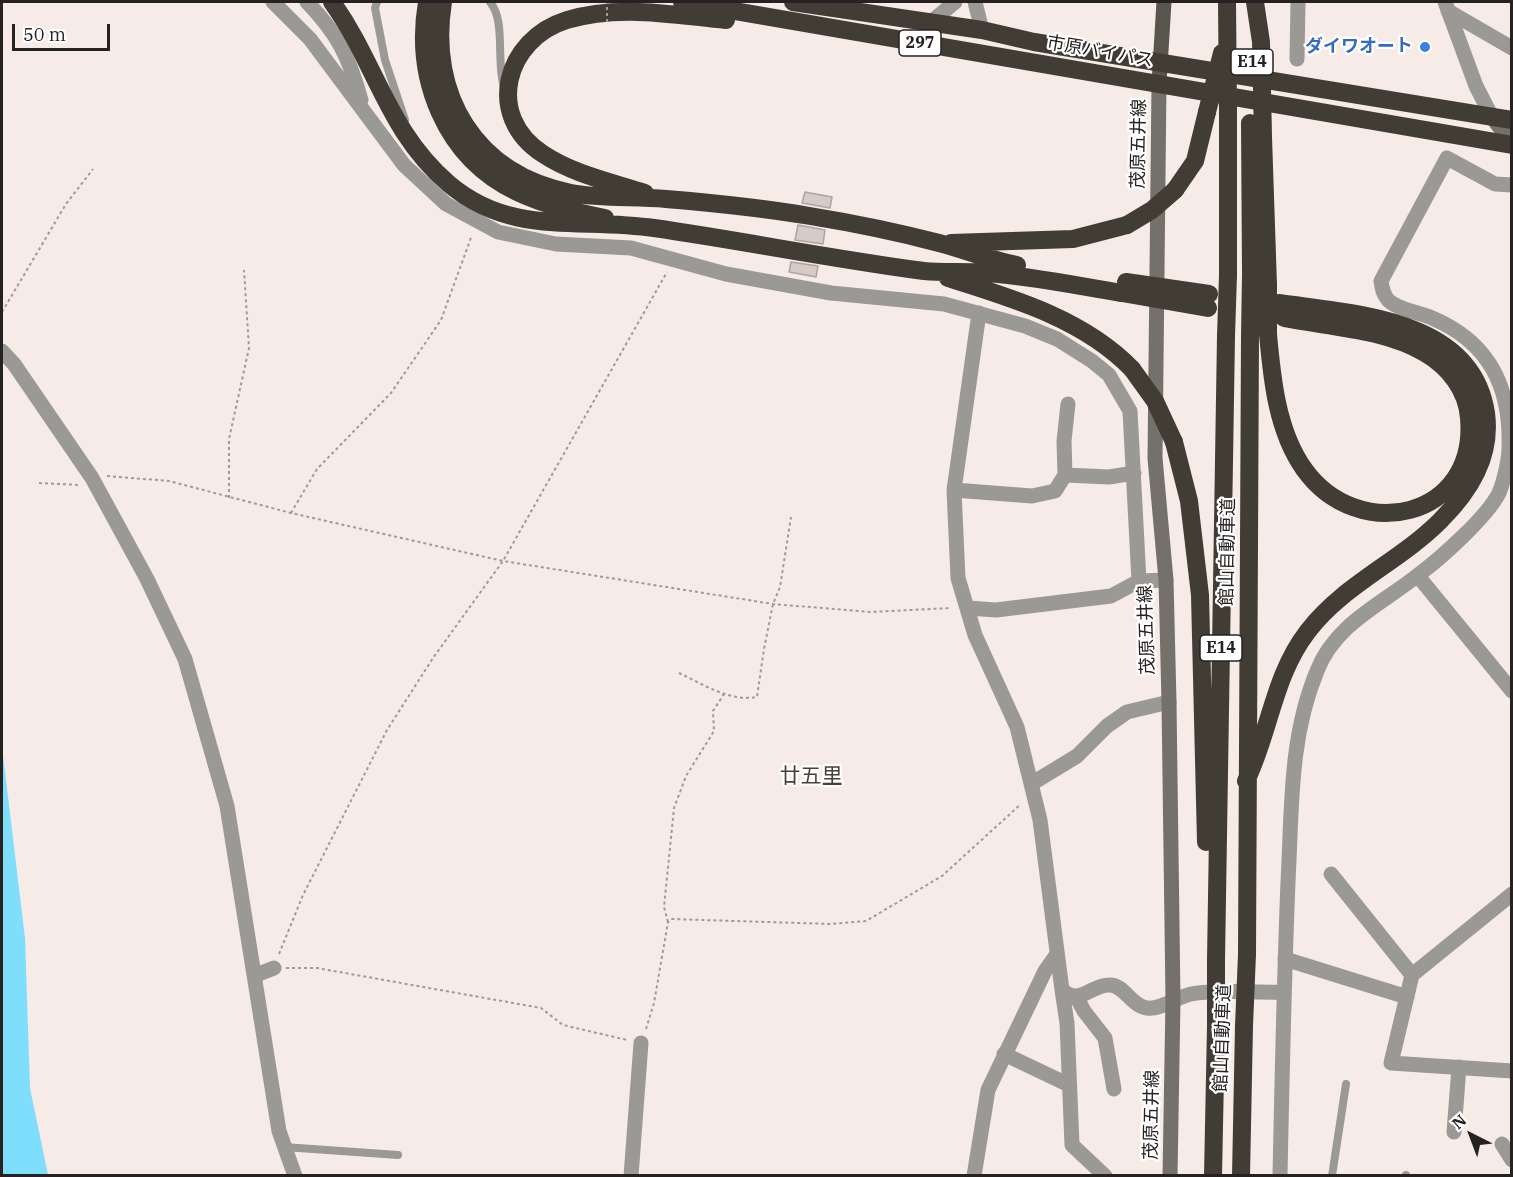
<!DOCTYPE html>
<meta charset="utf-8">
<style>
body{margin:0}
#map{position:relative;width:1513px;height:1177px;overflow:hidden;background:#f7ebe7;font-family:"IBM Plex Serif",serif}
canvas{display:block}
.frame{position:absolute;inset:0;border:3px solid #262221;pointer-events:none}
.north{position:absolute;left:1441px;top:1105px;width:60px;height:60px;-webkit-text-stroke:4px #fff;paint-order:stroke;rotate:318deg;font-size:16px;font-weight:700;line-height:24px;text-align:center;color:#262221}
.north::after{content:'';display:block;margin:auto;width:21px;height:27px;background:#262221;clip-path:polygon(50% 0,100% 100%,50% 72%,0 100%)}
.scale{position:absolute;left:12px;top:24px;width:98px;height:27px;box-sizing:border-box;border:3px solid #262221;border-top:0;padding-left:8px;font-size:18px;line-height:21px;white-space:nowrap;color:#262221;-webkit-text-stroke:4px #fff;paint-order:stroke}
</style>
<div id="map">
<canvas width="1513" height="1177"></canvas>
<div class="frame"></div>
<div class="north">N</div>
<div class="scale">50 m</div>
</div>
<script>
const c = document.querySelector('canvas').getContext('2d');
c.lineJoin = 'round';
function paint(path, color) { c.fillStyle = color; c.fill(path, 'evenodd'); }
function stroke(path, color, width, dash) { c.strokeStyle = color; c.lineWidth = width; c.lineCap = dash ? 'butt' : 'round'; c.setLineDash(dash || []); c.stroke(path); }
function label(font, color, halo, rows, align = 'center') {
  c.font = font + ' "IBM Plex Serif","Noto Sans JP",serif'; c.lineWidth = 4.5; c.setLineDash([]); c.textBaseline = 'middle'; c.strokeStyle = halo; c.fillStyle = color; for (const [text, x, y, turn = 0] of rows) {
    c.save(); c.translate(x, y); c.rotate((+turn || 0) * Math.PI / 180); c.textAlign = isNaN(turn) ? turn : align; if (halo) c.strokeText(text, 0, 0); c.fillText(text, 0, 0); c.restore();
  }
}
paint(new Path2D(`
 M2,747L25,938L30,1088L48,1175H2Z`), '#7edefb');
const building = new Path2D(`
 M805,192L832,197L830,208L802,203Z
 M798,225L825,230L823,244L795,240Z
 M791,262L818,266L816,277L789,272Z`);
paint(building, '#d7cbc7');
stroke(building, '#b0a4a0', 1.5);
stroke(new Path2D(`
 M2,312L66,204L93,169
 M107,476L169,481L291,513L503,561L773,604L870,612L951,608
 M39,483L80,485
 M229,498V439L249,348L244,270
 M291,513L317,469L391,393L441,320L472,235
 M679,673C703,684 729,702 757,697L764,649L773,604L780,587L791,517
 M668,922L664,907L674,808L686,776L714,731L713,711L724,694
 M279,954L303,895L387,730L433,658L503,561L667,272
 M286,968H317L541,1008L563,1025L627,1040
 M646,1029L654,1003L668,922L671,919L831,924L866,921L942,876L1021,804`), '#a29996', 2, [3, 3]);
stroke(new Path2D(`
 M377,2L375,8L385,60L405,120
 M490,2C506,20 496,62 504,87
 M284,1147L398,1155
 M1406,1175V1176
 M1332,1176L1346,1084`), '#9b9995', 8);
stroke(new Path2D(`
 M273,2L310,39L404,165L446,204L498,232L556,244L631,248L726,274L831,293L944,304L1025,326L1057,339L1092,361L1109,375L1130,411L1139,581
 M307,2C338,34 349,57 361,100
 M975,2L982,30
 M1445,2L1476,86L1492,117
 M1448,11L1512,48
 M930,23L955,2
 M1297,59L1298,2
 M979,313L954,490L958,578L975,635L1017,727L1040,820L1062,990C1081,1006 1090,985 1109,985C1124,984 1131,1006 1147,1008C1161,1010 1177,997 1191,994C1218,989 1255,993 1284,992
 M2,351L14,364L92,478L147,579L185,659L227,806L279,1131L295,1176
 M1065,475L1109,477L1134,473
 M954,490L1032,496L1055,491L1065,475L1064,441L1068,404
 M1418,576L1512,691
 M968,608L996,610L1111,596L1139,581L1166,580
 M1031,784L1077,756L1107,726L1127,712L1169,702
 M1331,874L1412,975
 M1512,894L1412,975L1391,1063L1512,1071
 M1285,959L1407,997
 M256,975L274,968
 M1062,990L1067,1023L1072,1145L1105,1176
 M1076,996L1084,1011L1105,1038L1114,1089
 M1004,1054L1067,1084
 M1454,1132L1459,1067
 M1502,1144L1512,1160
 M631,1176L641,1043
 M974,1176L988,1090L1045,971L1057,954
 M1280,1176C1282,1078 1284,980 1288,882C1292,810 1289,738 1317,671C1335,624 1382,604 1418,575C1440,559 1487,517 1499,493C1504,481 1509,460 1509,447C1511,387 1489,342 1432,318C1419,312 1398,310 1388,300C1383,294 1382,288 1381,281L1447,158L1495,184L1512,185`), '#9b9995', 15);
stroke(new Path2D(`
 M1159,83L1155,458L1166,580L1169,702L1173,1000L1170,1176
 M1492,117L1512,144`), '#74716b', 15);
stroke(new Path2D(`
 M1159,83L1164,2`), '#58554d', 15);
stroke(new Path2D(`
 M332,2C377,65 387,131 449,184C512,237 580,217 654,228C744,241 833,259 924,271C945,273 966,271 987,273C1032,276 1078,286 1122,293
 M427,2C414,78 444,157 517,192C544,205 575,212 605,218
 M443,2C428,95 475,174 571,193C603,199 634,196 666,199C714,203 763,208 810,216C853,223 897,232 939,243C966,250 990,260 1017,265
 M682,2L1512,145
 M793,2L982,30L1034,42L1512,120
 M1250,123L1251,274
 M1263,137L1268,285
 M1175,190L1195,161L1207,112
 M645,193C611,182 573,174 543,154C484,116 505,39 567,20C619,4 673,15 726,20
 M951,243L1073,239L1127,225
 M1228,275V111
 M948,278C1012,298 1084,319 1132,369
 M1268,334C1272,379 1277,431 1304,469C1358,545 1478,519 1469,418C1467,390 1449,367 1425,353C1384,329 1330,327 1284,318
 M1174,442L1189,501L1200,595L1206,842
 M1246,781C1270,732 1273,676 1308,631C1343,585 1399,562 1440,521C1469,492 1492,457 1486,413C1472,318 1354,314 1279,303
 M1247,954L1250,336
 M1216,960L1226,336
 M1213,1176L1216,1026
 M1241,1176L1244,1026`), '#413d35', 18);
stroke(new Path2D(`
 M607,22V2`), '#a29996', 2, [3, 3]);
stroke(new Path2D(`
 M1227,2L1228,111
 M1255,2L1261,42L1263,137
 M1207,112L1222,53
 M1127,225L1152,210L1175,190
 M1126,282L1209,294
 M1268,285V334
 M1122,293L1208,308
 M1226,336L1228,275
 M1250,336L1251,274
 M1132,369L1155,401L1174,442
 M1216,1026V960
 M1244,1026L1247,954`), '#413d35', 18);
for (const [x, y, r, color] of [
 [1425,47,6,"#3f7fe0"]
]) { const dot = new Path2D(); dot.arc(x, y, r, 0, 2 * Math.PI); c.fillStyle = color; c.fill(dot); stroke(dot, '#fff', 2); }
for (const [x, y, w] of [
 [920,43,42],
 [1252,62,42],
 [1221,648,42]
]) { const box = new Path2D(); box.roundRect(x - w / 2, y - 13, w, 26, 4.5); c.fillStyle = '#fff'; c.fill(box); stroke(box, '#262221', 1.5); }
label('bold 16px', '#262221', null, [
 ["297",920,43],
 ["E14",1252,62],
 ["E14",1221,648]
]);
label('bold 18px', '#366cbe', '#fff', [
 ["ダイワオート",1413,47]
], 'right');
label('18px', '#262221', '#fff', [
 ["市原バイパス",1100,52,10],
 ["茂原五井線",1139,144,-89],
 ["館山自動車道",1228,552,-89],
 ["茂原五井線",1147,630,-92],
 ["館山自動車道",1223,1038,-88],
 ["茂原五井線",1152,1115,-89]
]);
label('21px', '#483f3b', '#fff', [
 ["廿五里",811,777]
]);
</script>
